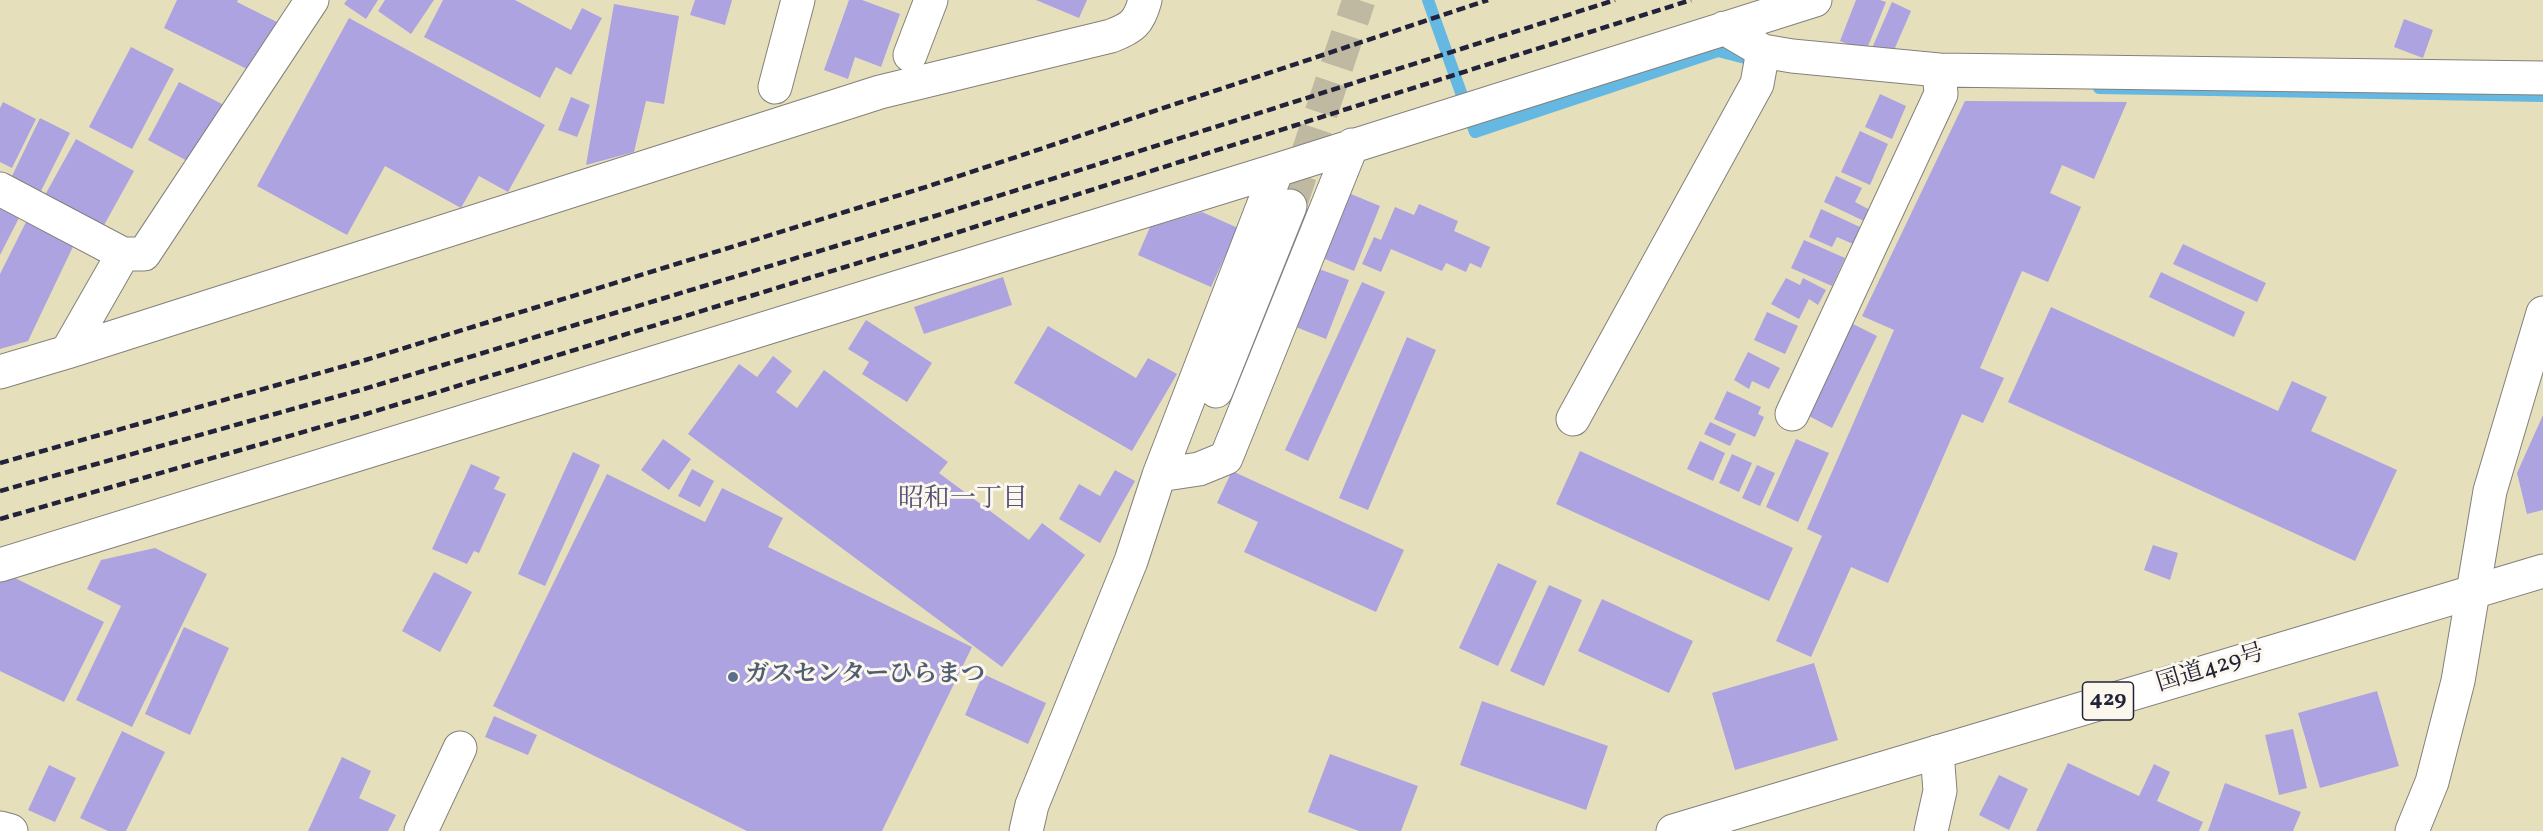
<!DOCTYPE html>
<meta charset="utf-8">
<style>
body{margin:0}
canvas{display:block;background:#e6dfbb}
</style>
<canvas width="2543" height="831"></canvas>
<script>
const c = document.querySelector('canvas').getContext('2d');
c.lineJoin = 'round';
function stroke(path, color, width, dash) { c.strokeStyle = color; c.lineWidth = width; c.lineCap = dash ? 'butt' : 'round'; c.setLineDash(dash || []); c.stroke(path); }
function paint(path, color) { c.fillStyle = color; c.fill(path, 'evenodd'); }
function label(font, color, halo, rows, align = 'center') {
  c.font = font + ' Vollkorn,"Noto Serif JP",serif'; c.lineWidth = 6; c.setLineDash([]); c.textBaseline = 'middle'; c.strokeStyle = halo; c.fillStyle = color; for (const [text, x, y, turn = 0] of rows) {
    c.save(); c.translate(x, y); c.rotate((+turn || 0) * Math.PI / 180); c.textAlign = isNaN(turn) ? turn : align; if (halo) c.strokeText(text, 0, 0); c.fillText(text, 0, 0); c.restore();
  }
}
stroke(new Path2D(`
 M1428,0L1475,132L1718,51L1757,61
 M2099,88L2543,96`), '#65b8e1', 12);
paint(new Path2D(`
 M177,0H238L237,2L277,22L251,71L164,28Z
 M347,0H378L366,19L344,4Z
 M385,0H434L411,34L378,11Z
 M443,0H515L571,30L582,8L602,18L571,75L556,67L540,98L424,37Z
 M695,0H732L725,25L690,15Z
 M849,0H862L900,14L881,67L855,57L848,79L824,70Z
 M1036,0H1087L1079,18Z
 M1856,0H1880L1886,2L1866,51L1840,41Z
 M1892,2L1911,11L1891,57L1872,48Z
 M614,4L679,16L664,104L646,101L634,152L586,165Z
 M349,18L545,125L508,192L479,176L461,208L385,166L347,235L257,186Z
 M2404,19L2433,30L2423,58L2394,47Z
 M131,47L174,69L132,149L89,127Z
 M179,82L224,105L193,164L148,140Z
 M1880,94L1906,106L1892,139L1865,127Z
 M571,97L590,105L577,137L558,130Z
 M1965,101L2127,102L2094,179L2062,165L2050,193L2081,207L2048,282L2022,271L1980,368L2004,378L1983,423L1962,414L1888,583L1851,567L1811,657L1776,641L1822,536L1807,529L1894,330L1862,316Z
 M3,102L36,119L12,168L0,162V108Z
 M40,118L70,133L41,191L12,176Z
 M1860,131L1888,144L1870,185L1841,172Z
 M76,139L134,171L103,227L45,195Z
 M1836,176L1862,188L1855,202L1870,210L1864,221L1824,202Z
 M1346,192L1380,206L1354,271L1320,257Z
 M0,201L22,212L0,255Z
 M1419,204L1458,221L1454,231L1490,247L1481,268L1470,263L1466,272L1446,263L1442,271L1391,249L1381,272L1362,264L1374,237L1381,240L1395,207L1414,215Z
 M1821,209L1860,227L1853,244L1837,237L1832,247L1809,237Z
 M32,210L79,234L28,341L0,349V274Z
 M1202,212L1238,228L1211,287L1138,255L1150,227Z
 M1804,240L1845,258L1832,286L1791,268Z
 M2183,244L2266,283L2257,302L2173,264Z
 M1319,269L1349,280L1326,339L1296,327Z
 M2161,272L2245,312L2234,337L2149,297Z
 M1003,277L1012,305L924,334L914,307Z
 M1786,278L1800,285L1803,278L1826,290L1818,305L1809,299L1799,319L1771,304Z
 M1362,282L1385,292L1308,461L1285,450Z
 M2051,307L2278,411L2292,381L2327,397L2311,431L2397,470L2355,561L2008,402Z
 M1767,312L1798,326L1785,354L1754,340Z
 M866,320L932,363L907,402L862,374L869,362L848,349Z
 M1847,321L1877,336L1832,428L1803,413Z
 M1048,326L1136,378L1148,358L1177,374L1132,451L1014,383Z
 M1407,337L1436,350L1368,510L1339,498Z
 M1748,352L1780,368L1769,389L1752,381L1749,389L1734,380Z
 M773,356L792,371L776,392L797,408L824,370L948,462L939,473L1029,540L1042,523L1085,555L1002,667L688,434L739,364L757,377Z
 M1727,391L1761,407L1758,414L1764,417L1755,437L1714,419Z
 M2543,415V510L2527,514L2517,473Z
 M1710,422L1736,434L1730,446L1704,434Z
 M663,439L691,459L669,490L641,470Z
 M1796,439L1829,453L1798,522L1766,507Z
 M1700,441L1725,453L1713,481L1687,469Z
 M1580,451L1793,548L1769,601L1556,504Z
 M573,452L600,465L545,586L518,574Z
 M1732,454L1752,463L1739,492L1719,483Z
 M471,464L500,477L494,489L506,494L479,553L474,551L467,564L432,549Z
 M1757,465L1775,473L1760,506L1742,498Z
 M692,469L714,481L700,507L678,496Z
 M1115,470L1135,481L1100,543L1059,519L1079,484L1100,496Z
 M1232,471L1404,550L1376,612L1244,552L1258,522L1217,503Z
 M607,474L705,522L722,488L783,518L768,547L972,647L882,831H747L493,706Z
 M2153,545L2178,553L2170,580L2144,570Z
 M155,548L207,574L132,727L76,700L121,606L87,589L101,560Z
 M1498,563L1537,581L1498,666L1459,648Z
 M434,572L472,592L440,652L402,631Z
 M11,576L104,622L64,702L0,671V579Z
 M1549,585L1582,600L1544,686L1510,671Z
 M1602,599L1693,641L1669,693L1578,651Z
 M184,627L229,648L190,735L145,714Z
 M1814,663L1838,740L1735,770L1712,693Z
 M983,674L1046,703L1028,744L965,715Z
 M2377,691L2399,766L2320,788L2298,713Z
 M1482,701L1608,746L1586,810L1460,765Z
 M494,716L537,735L528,755L485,737Z
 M2293,729L2307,788L2279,795L2265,735Z
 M122,731L165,752L126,831H108L80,818Z
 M1330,754L1418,786L1401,831H1359L1308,812Z
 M342,757L371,771L359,798L396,815L388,831H308Z
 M2068,763L2139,796L2154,764L2170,772L2157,801L2203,822L2199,831H2036Z
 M49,765L76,778L55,822L28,810Z
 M1999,775L2028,789L2009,830L1979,815Z
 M2225,783L2301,812L2293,831H2208Z`), '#ada3e1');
stroke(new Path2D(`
 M1290,206L1359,0`), '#bfb9a1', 33, [33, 16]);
const minor = new Path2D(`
 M1724,28L1763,51L1792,56L1939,70L2543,78
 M910,55L931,0
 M775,87L798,0
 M0,189L123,254H144L312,0
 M67,352L880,92L1111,36C1132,28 1139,23 1145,0
 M0,372L67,352L123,254
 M1216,391L1290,206
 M1792,414L1941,94L1939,70
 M1573,419L1757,84L1763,51
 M1159,475L1199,469L1226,458L1352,145
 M0,565L1277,170L1815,0
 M0,828L11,831
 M421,831L460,748
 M1026,831L1032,805L1131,561L1159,475L1277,170
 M1931,831L1940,791L1937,752
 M2412,831L2432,782L2458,681L2490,491L2543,313`);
const highway = new Path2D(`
 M1673,831L2543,571`);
stroke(minor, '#84807b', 35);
stroke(highway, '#84807b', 35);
stroke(minor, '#fff', 33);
stroke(highway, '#fff', 33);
stroke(new Path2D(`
 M0,463L359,362L929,186L1488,0
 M0,491L364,389L935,216L1615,0
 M0,519L366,414L946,236L1691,0`), '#22223b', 4.5, [9, 4.5]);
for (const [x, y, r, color] of [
 [733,677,6,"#5c6f8a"]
]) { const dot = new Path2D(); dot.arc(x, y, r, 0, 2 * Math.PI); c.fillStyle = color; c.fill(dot); stroke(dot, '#fbf7ec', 2); }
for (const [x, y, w] of [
 [2108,701,51]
]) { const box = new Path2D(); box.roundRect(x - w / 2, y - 19, w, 38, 4.5); c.fillStyle = '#fbf7ec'; c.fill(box); stroke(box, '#22223b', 1.5); }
label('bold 22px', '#22223b', null, [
 ["429",2108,701]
]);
label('24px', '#22223b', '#fbf7ec', [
 ["国道429号",2211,670,-17]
]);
label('bold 24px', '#4e5e75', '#fbf7ec', [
 ["ガスセンターひらまつ",745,677]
], 'left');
label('26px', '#534f75', '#fbf7ec', [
 ["昭和一丁目",963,501]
]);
</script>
